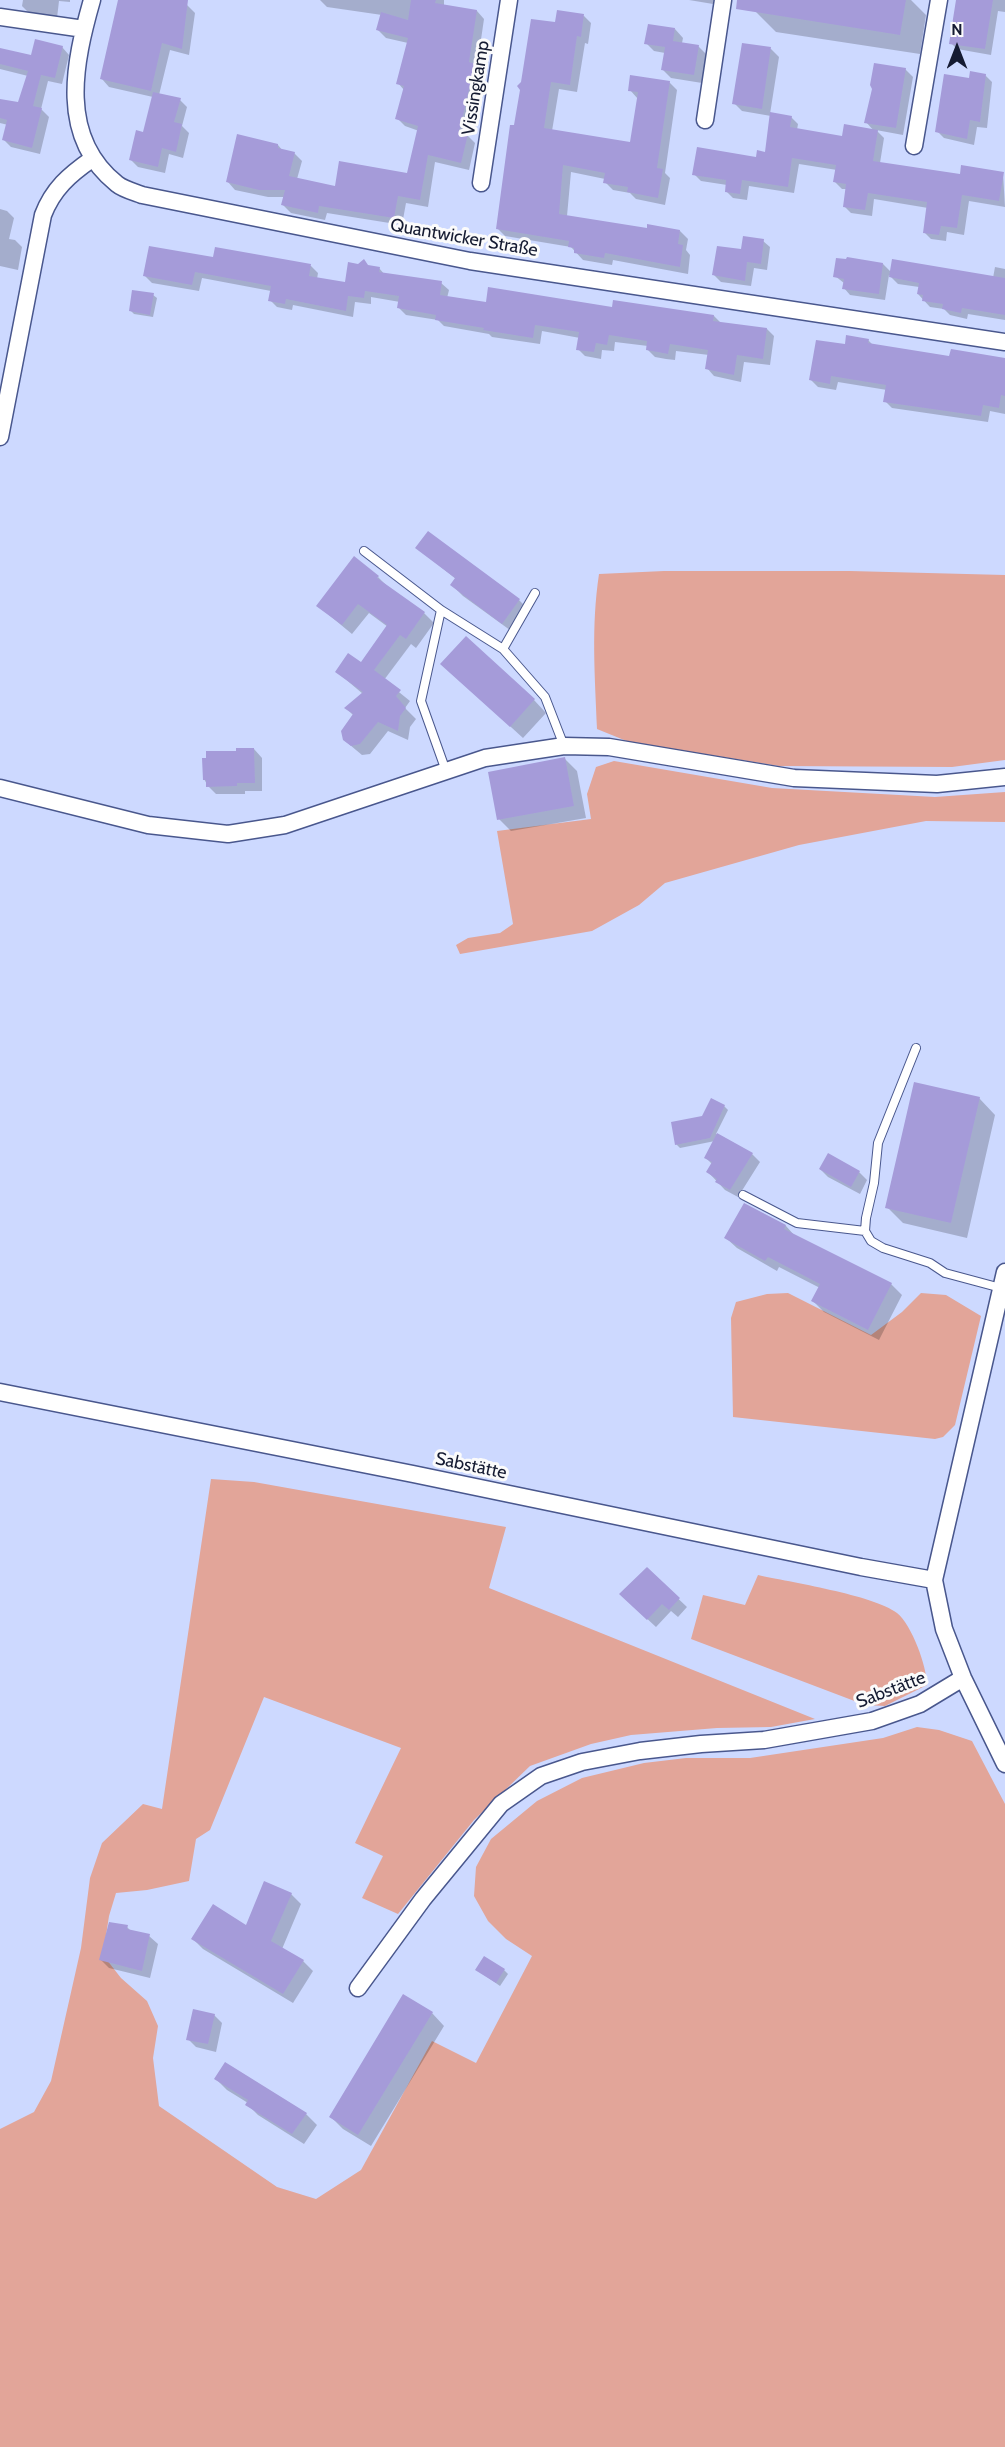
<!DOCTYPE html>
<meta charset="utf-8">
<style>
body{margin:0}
#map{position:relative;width:1005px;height:2447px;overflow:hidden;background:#cdd9ff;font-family:Cabin,sans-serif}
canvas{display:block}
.north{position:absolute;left:927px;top:18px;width:60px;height:60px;-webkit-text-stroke:4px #fbfbfb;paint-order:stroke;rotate:0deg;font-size:16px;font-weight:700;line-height:24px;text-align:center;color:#151b32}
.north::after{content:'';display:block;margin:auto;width:21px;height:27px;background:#151b32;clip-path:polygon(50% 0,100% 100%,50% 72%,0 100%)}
</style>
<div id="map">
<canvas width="1005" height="2447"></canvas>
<div class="north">N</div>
</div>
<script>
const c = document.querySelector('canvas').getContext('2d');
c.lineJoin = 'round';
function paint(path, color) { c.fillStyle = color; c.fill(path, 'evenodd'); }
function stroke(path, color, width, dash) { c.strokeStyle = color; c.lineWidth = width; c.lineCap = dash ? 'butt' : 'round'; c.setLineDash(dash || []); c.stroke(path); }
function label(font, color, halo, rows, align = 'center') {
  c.font = font + ' Cabin,sans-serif'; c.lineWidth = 6; c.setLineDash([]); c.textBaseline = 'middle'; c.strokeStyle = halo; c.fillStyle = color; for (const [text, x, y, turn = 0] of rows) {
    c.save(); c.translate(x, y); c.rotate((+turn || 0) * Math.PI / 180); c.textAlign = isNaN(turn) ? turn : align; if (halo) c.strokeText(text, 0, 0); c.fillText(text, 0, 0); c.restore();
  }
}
paint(new Path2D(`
 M664,571H850L1005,575V760L952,767L779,766L629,742L597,729C595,676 591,627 599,574Z
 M614,761L772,788L935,797L1005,792V822L926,821L799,845L665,883L639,905L592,931L460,954L456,945L468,938L500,933L513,924L497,831L591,819L587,794L596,767Z
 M788,1293L871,1335L902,1312L921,1293L946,1295L981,1316L955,1425L943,1437L935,1439L733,1417L731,1318L736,1302L767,1294Z
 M211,1479L254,1482L506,1527L489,1588L815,1719L771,1727L717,1728L631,1735L591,1744L530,1766L474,1820L398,1914L362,1898L383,1856L355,1843L401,1748L264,1697L210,1830L196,1839L189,1881L147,1890L116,1893L109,1916L103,1955L121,1978L147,2001L158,2026L153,2058L159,2106L277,2187L316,2199L361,2170L432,2041L476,2063L532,1956L506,1939L488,1921L474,1896L476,1867L491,1839L537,1801L582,1778L644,1763L686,1758H750L883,1738L917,1727L939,1730L972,1741L1005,1804V2447H0V2129L34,2112L51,2081L81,1948L90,1878L102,1843L143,1804L162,1809Z
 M758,1575C789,1582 874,1595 897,1613C912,1625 927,1667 927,1685L885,1706L865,1705L691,1639L703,1595L745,1605Z`), '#e2a599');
paint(new Path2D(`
 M23,0H70V2L59,1L57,18L30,14L22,6Z
 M120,0H164L187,5L195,13L189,55L170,50L159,95L180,100L187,107L182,126L189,133L183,158L169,154L165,173L138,167L131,160L145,133L153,97L109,87L102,79Z
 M320,0H444V6L477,11L484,19L477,67L482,73L467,135L475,143L469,170L435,162L428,207L406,203L402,225L327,213L325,220L291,213L283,205L285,197H268L235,190L228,182L278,145L283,151L294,153L302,161L297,179L336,188L409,175L419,131L405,126L397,118L404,90L398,83L408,43L386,38L378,30L382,15L327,7Z
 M689,0H714L713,4Z
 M758,0H911L926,15L920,54L776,32L756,12Z
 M957,0H1005V12L998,11L991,55L957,49L951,43Z
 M584,16L591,23L588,44L585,43L577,92L559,89L552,131L631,144L638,99L630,90L669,82L677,90L665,173L670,178L665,205L636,199L630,193L613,190L605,182V179L571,172L567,216L648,230L680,231L688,239L686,250L690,255L688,274L613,260L612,265L583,260L571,247L505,236L497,228L523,83L556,24Z
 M675,29L683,38L682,43L698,46L706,54L702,83L671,78L663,70L665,53L654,51L646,43Z
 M743,44L771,49L779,57L770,114L791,117L798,124L797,130L843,138L874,131L866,122L905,69L913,77L903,135L876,130L884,138L880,163L961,175L1003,173L1005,207L969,201L964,235L947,232L946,241L931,239L924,232L928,208L874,199L872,216L851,213L844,206L847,189H842L835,182L837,170L799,164L794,193L749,186L747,200L733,198L726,191L727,185L701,181L694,174L757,158L766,153L771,116L742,111L734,103Z
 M62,47L69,55L62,84L48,81L41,109L49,117L40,154L11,147L4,140L8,125L0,123V100L19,104L28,76L0,69V49L32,57Z
 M985,75L992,82L987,128L977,127L974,145L944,138L937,131L970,80Z
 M0,209L7,211L14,218L9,239L15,240L22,247L18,270L0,266Z
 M763,241L770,247L767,270L754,268L751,286L721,282L714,275L743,251Z
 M214,259L311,266L318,273L317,279L346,283L369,267L379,268L385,275L441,283L449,290L447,298L487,304L613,308L714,316L721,323L767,329L774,336L770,365L744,362L741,382L714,376L707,368L709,355L676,351L675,360L666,359L655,357L648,350V346L615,342L614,351L602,350L601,359L585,356L578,349L580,338L542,331L540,344L492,337L489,334L444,326L438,320L406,315L399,308L400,302L371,297V304L355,302L353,317L293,305L292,310L277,307L270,300L271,291L202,278L199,291L152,283L145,276Z
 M883,264L892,273L993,278L995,267L1005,269V320L968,314L967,319L950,315L944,309L930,307L918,294L919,287L898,284L889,275L885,300L850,295L844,288V283L835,276Z
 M153,295L157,298L153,317L134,314L130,310Z
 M868,340L874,346L951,358L1005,360V414L990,411L988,422L892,408L885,401L887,390L838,382L836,390L818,387L811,380L846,346Z
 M417,548L519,600L530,611L514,633L463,596L452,585L456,579Z
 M378,577L388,587L424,613L434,623L416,648L411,644L384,680L410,701L405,708L416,719L410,727L408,740L388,731L370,754L362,755L344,740L354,716L346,708L363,694L337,672L361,664L388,627L369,613L352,634L318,606Z
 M455,676L534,700L546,713L523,738Z
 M254,749L262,758V791H245V794H216L208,786L204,779L237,753Z
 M565,759L577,771L586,818L511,831L499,819Z
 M979,1098L995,1115L967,1238L903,1223L887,1207Z
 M724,1106L728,1110L716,1134L752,1154L760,1162L738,1197L725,1190L708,1172L712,1164L705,1157L715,1141L680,1148L676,1144L703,1118Z
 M828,1155L859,1172L867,1180L860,1194L828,1177L820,1169Z
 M745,1205L786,1226L795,1236L891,1284L902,1295L879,1340L824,1312L813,1301L820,1288L779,1267L777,1271L737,1248L726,1238Z
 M647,1569L687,1607L678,1617L671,1611L656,1627L629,1602Z
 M291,1894L301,1904L282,1949L303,1961L313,1971L293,2003L203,1949L193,1939L246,1927Z
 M127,1927L132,1932L149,1936L158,1944L150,1978L109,1968L101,1960Z
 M477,1970H504L508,1974L500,1986Z
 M432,2013L444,2026L371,2146L343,2129L331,2117Z
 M214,2015L222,2023L216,2052L196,2047L188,2039Z
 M225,2064L306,2114L317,2125L304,2144L258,2115L247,2104L248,2103L227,2090L216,2079Z`), '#0003');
paint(new Path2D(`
 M118,0H188L182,49L162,43L151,91L100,79Z
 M411,0H436L435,3L477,10L469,62L475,64L459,132L468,134L461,163L428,155L420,200L398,196L394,218L319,206L318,213L281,205L285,190H259L226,182L237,134L278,144V148L295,152L289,176L335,186L339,161L407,173L418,126L395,119L404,86L396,84L408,38L376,30L381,12L408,20Z
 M737,0H906L900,35L736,9Z
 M956,0H993L985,49L949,44Z
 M557,10L584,14L581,37L577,36L570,85L551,82L544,128L630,142L638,92L628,91L630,75L670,81L657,168L663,169L658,198L627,192L628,187L603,183L605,173L563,165L559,214L647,228V224L680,230L678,244L683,245L680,267L605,253L604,258L574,253V248L568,247L569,241L496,229L510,125H514L520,90L517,86L521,82L531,19L555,22Z
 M648,24L675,28L673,41L699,45L694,75L661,70L665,47L644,44Z
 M35,39L63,46L55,78L41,75L33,106L42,108L32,148L2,140L7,120L0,118V99L18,102L28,71L0,64V48L31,55Z
 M742,43L771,47L762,109L732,104Z
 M874,63L906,68L896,128L864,123L872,89L870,85Z
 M970,71L986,74L980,122L970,120L967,139L935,132L944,74L969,78Z
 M153,92L181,98L174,122L182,124L176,152L162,148L158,167L129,160L136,130L143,132Z
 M770,112L792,116L790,127L842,136L844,124L878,130L873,161L960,174L961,165L1004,172L999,201L962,195L957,228L941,226L939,235L923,233L927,202L868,193L865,210L843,207L846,184L833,182L836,165L792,158L788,187L742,180L740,194L725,192L726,180L692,175L697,147L756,157L757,150L765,152Z
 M743,236L764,239L761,264L747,262L745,281L712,275L717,246L741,249Z
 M149,246L213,257L215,247L311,264L309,276L345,282L348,262L358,264L364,259L368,265L380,267L379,272L442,281L440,295L486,302L488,287L612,307L613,300L714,315L713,321L767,328L763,359L737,355L734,375L705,369L708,350L670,344L668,354L658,352L646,350L647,341L609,335L607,345L596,343L594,352L576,350L579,332L535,325L533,338L483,330L484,328L435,320L436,315L397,308L399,296L365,291L364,298L348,296L346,311L286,299L285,304L268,301L271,286L195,272L192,285L143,276Z
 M847,257L883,263L879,294L842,289L844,279L833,277L836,258L846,259Z
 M892,259L1005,278V315L962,308L961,313L942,309L943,304L922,301L923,295L917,294L919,283L889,277Z
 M132,290L154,293L150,315L129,311Z
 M846,335L869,339L868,343L949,356L951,349L1005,358V396L1001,395L999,408L983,405L981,416L883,402L886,385L831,376L830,384L809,380L816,340L845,344Z
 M428,531L520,599L502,624L450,585L455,578L415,548Z
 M354,556L379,576L377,578L425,612L406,639L400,635L374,670L401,690L396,696L406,708L400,716L398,731L378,722L360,744L351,746L343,740L341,731L353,714L344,708L363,692L335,672L348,653L361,662L387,625L358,604L342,625L316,606Z
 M466,636L535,699L510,727L440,664Z
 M236,748H254L255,783H237V786L206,787V780H203L202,758H206V751H236Z
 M565,757L574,806L497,820L488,772Z
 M914,1082L980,1097L951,1223L885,1208Z
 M711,1098L725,1105L710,1138L675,1145L671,1122L702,1116Z
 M717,1133L753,1153L730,1190L715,1182L717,1179L706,1172L712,1162L704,1158Z
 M828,1153L860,1171L851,1187L819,1169Z
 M744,1203L786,1225L784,1229L892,1283L868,1330L811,1301L820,1284L768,1257L765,1261L724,1238Z
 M647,1567L680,1598L669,1610L662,1604L647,1620L619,1594Z
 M264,1881L292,1893L271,1941L304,1960L283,1994L191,1939L213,1904L246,1925Z
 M109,1922L128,1925L127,1929L150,1934L142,1971L99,1960Z
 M484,1956L505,1969L496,1983L475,1970Z
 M403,1994L433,2012L358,2135L329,2117Z
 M193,2009L215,2014L208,2044L186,2040Z
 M225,2062L307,2113L292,2134L245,2105L248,2100L214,2079Z`), '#a59bd9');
const lane = new Path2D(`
 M364,551L441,610L421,701L446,771
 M441,610L503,649L545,697L564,746
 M503,649L535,593
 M916,1048L878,1143L874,1183L866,1218L865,1231L871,1241L883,1248L930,1263L945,1273L1001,1288
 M743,1195L797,1223L865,1231`);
const street = new Path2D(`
 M92,0C74,63 58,137 117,184C123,189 134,192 142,195L470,261L1005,342
 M0,17L84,29
 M705,120L723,0
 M914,146L939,0
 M481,183L509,0
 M0,437L43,215C53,189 69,175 92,159
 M0,788L148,825L228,834L285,825L485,758L564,746L609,747L794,778L937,784L1005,777
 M1005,1272L934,1580L944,1629L963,1678L1005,1764
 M0,1392L413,1474L861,1567L934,1580
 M358,1988L423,1899L501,1804L541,1776L582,1762L640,1751L701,1744L764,1740L872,1721L920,1704L963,1678`);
stroke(lane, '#49578d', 10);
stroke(street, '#49578d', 19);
stroke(lane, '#fff', 8);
stroke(street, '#fff', 16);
label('18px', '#151b32', '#fbfbfb', [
 ["Vissingkamp",476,88,-81],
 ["Quantwicker Straße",464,238,10],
 ["Sabstätte",471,1466,12],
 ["Sabstätte",891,1690,-21]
]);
</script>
